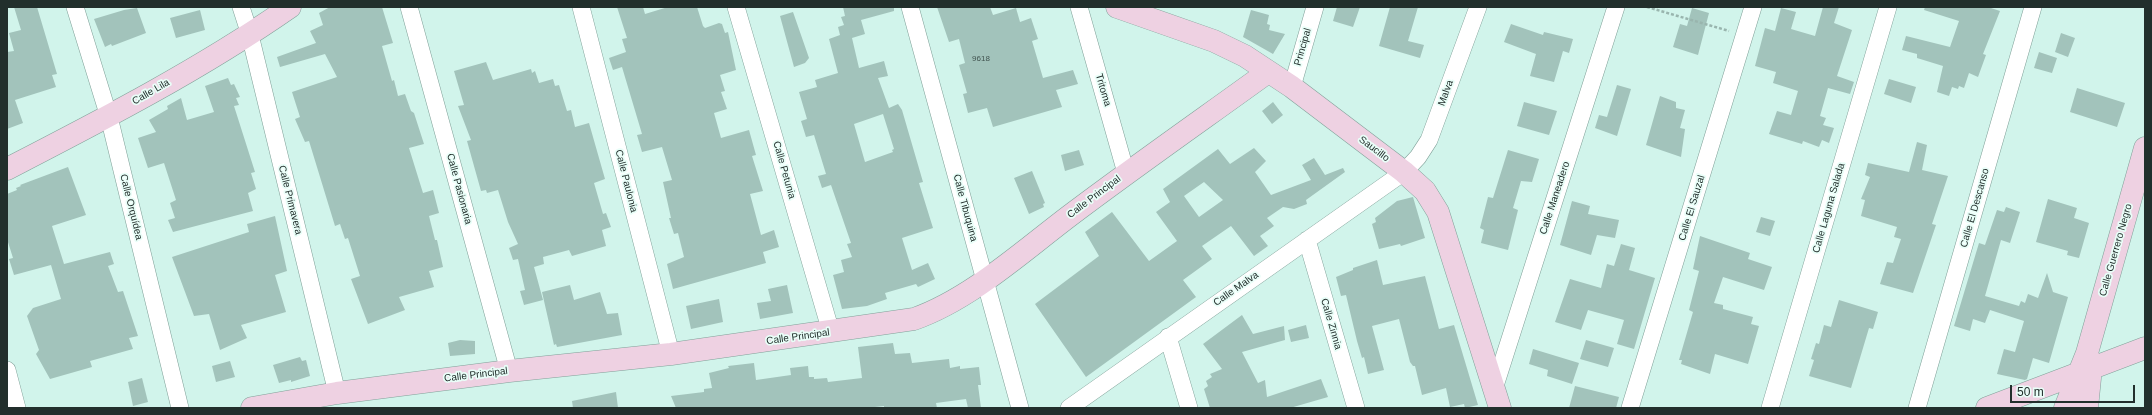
<!DOCTYPE html>
<meta charset="utf-8">
<style>
body{margin:0}
#map{position:relative;width:2152px;height:415px;overflow:hidden;background:#d1f4eb;font-family:Helvetica,sans-serif}
canvas{display:block}
.frame{position:absolute;inset:0;border:8px solid #222f2c;pointer-events:none}
.scale{position:absolute;left:2010px;top:385px;width:125px;height:18px;box-sizing:border-box;border:2px solid #222f2c;border-top:0;padding-left:5px;font-size:12px;line-height:14px;white-space:nowrap;color:#222f2c;-webkit-text-stroke:3px #e9fef8;paint-order:stroke}
</style>
<div id="map">
<canvas width="2152" height="415"></canvas>
<div class="frame"></div>
<div class="scale">50 m</div>
</div>
<script>
const c = document.querySelector('canvas').getContext('2d');
c.lineJoin = 'round';
function paint(path, color) { c.fillStyle = color; c.fill(path, 'evenodd'); }
function stroke(path, color, width, dash) { c.strokeStyle = color; c.lineWidth = width; c.lineCap = dash ? 'butt' : 'round'; c.setLineDash(dash || []); c.stroke(path); }
function label(font, color, halo, rows, align = 'center') {
  c.font = font + ' Helvetica,sans-serif'; c.lineWidth = 3.5; c.setLineDash([]); c.textBaseline = 'middle'; c.strokeStyle = halo; c.fillStyle = color; for (const [text, x, y, turn = 0] of rows) {
    c.save(); c.translate(x, y); c.rotate((+turn || 0) * Math.PI / 180); c.textAlign = isNaN(turn) ? turn : align; if (halo) c.strokeText(text, 0, 0); c.fillText(text, 0, 0); c.restore();
  }
}
paint(new Path2D(`
 M14,7H37L57,74L52,75L56,87L15,100L23,123L7,129V52L14,51L9,33L21,30Z
 M330,7H382L393,43L382,46L392,81L394,80L398,96L405,94L411,111L414,113L424,144L409,148L423,193L433,190L439,213L429,216L435,240H437L443,267L429,271L434,287L399,297L405,310L368,324L351,279L360,276L348,238L345,239L340,224L335,226L309,141L305,142L295,119L300,117L292,92L337,77L325,54L280,67L277,57L316,43L310,31L323,25L319,13Z
 M617,7H643L645,14L668,7H697L703,26L705,28L719,23L722,24L725,33L728,32L736,70L720,75L725,91L721,92L727,109L714,113L721,138L749,130L756,155L752,156L763,191L750,194L761,235L774,230L779,247L763,252L766,263L673,289L667,264L684,257L678,233L674,234L669,218H671L663,182L672,180L662,147L642,152L637,135L642,134L622,67L613,70L609,58L626,52L622,39L627,38Z
 M843,7H894V11L861,20L865,34L852,38L859,68L884,61L888,76L878,78L889,108L898,104L902,110L923,182L919,183L933,228L902,238L912,270L928,263L935,279L918,287L916,284L885,293L887,299L867,306L842,309L833,275L844,272L841,260L852,257L847,244L851,243L831,185L822,188L818,176L826,174L814,135L806,137L801,121L807,119L799,92L817,87L815,80L838,73L829,39L840,35L838,27L844,25L841,17L845,16ZM883,114L894,149L892,150L893,152L865,162L854,124Z
 M937,7H990L993,15L1016,8L1020,22L1031,18L1038,39L1032,41L1043,78L1073,70L1078,84L1056,90L1062,107L993,127L987,108L968,113L963,94L967,93L959,65L965,63L959,39L949,42Z
 M1337,7H1360L1353,27L1333,21Z
 M1390,7H1418L1408,41L1424,45L1420,58L1379,46Z
 M1823,7H1839L1834,23L1852,30L1837,76L1854,82L1850,94L1828,88L1820,116L1826,118L1823,125L1834,128L1829,143L1822,140L1819,147L1803,141L1802,144L1769,134L1777,111L1791,115L1798,91L1773,83L1776,72L1755,66L1765,28L1775,31L1781,8L1796,12L1791,29L1815,36Z
 M1925,7H1988L2000,11L1983,54L1986,55L1978,77L1969,73L1964,88L1959,86L1958,89L1952,87L1949,96L1937,92L1943,66L1917,58V54L1902,50L1906,36L1950,47L1959,21L1924,10Z
 M137,8L146,33L112,46L111,44L105,47L94,19L124,10Z
 M1692,8L1709,13L1698,55L1673,47L1680,24L1687,26Z
 M200,10L205,30L176,38L170,18Z
 M1251,10L1269,15L1267,24L1270,25L1269,30L1285,34L1273,54L1243,37Z
 M793,12L809,58L805,63L794,67L780,16Z
 M1511,24L1543,35L1544,32L1573,39L1569,53L1563,51L1554,82L1530,76L1536,54L1504,42Z
 M2061,33L2075,38L2068,57L2055,52Z
 M2039,52L2057,58L2052,73L2034,68Z
 M486,62L493,80L531,69L532,73L535,71L539,83L553,79L555,86L559,85L567,111L571,110L575,127L589,123L605,179L594,183L603,214L606,213L611,227L602,230L606,246L572,256L569,250L543,257L544,264L534,267L543,300L524,305L520,291L525,290L518,259L513,260L509,248L518,244L508,222L498,190L487,193L486,190L481,191L467,141L471,140L458,106L464,105L454,71Z
 M228,78L231,85L234,84L240,97L236,98L239,105L234,106L255,172L251,173L256,189L248,193L253,211L173,232L168,220L175,218L170,203L176,200L164,163L148,168L138,138L156,132L149,120L168,109L167,106L181,98L187,120L214,112L205,86Z
 M1889,79L1916,87L1911,103L1884,94Z
 M1617,85L1631,89L1617,136L1595,128L1599,115L1607,117Z
 M2077,88L2125,103L2117,127L2070,112Z
 M1660,96L1676,102V108L1685,110L1680,128L1685,129L1681,157L1646,145Z
 M1273,102L1283,115L1272,124L1262,111Z
 M1524,102L1557,111L1549,135L1517,126Z
 M1917,142L1927,145L1922,170L1948,176L1932,224L1936,225L1913,293L1880,284L1887,262L1893,263L1901,239L1894,237L1897,227L1861,216L1865,200L1861,199L1870,177L1865,175L1868,163L1909,172Z
 M1254,148L1266,161L1255,172L1271,195L1311,180L1302,165L1314,158L1325,175L1343,168L1345,172L1306,200L1307,204L1294,209L1283,207L1267,218L1274,226L1260,236L1268,246L1254,256L1231,226L1202,246L1212,259L1183,280L1196,297L1086,377L1035,304L1099,256L1085,232L1112,212L1149,261L1177,241L1156,212L1170,202L1163,189L1218,149L1230,164ZM1204,182L1223,200L1199,217L1184,196Z
 M1079,150L1084,165L1065,171L1061,155Z
 M1508,150L1539,159L1532,182L1521,181L1513,208L1518,210L1508,250L1481,243L1484,230L1480,228L1488,197L1493,198Z
 M68,167L86,215L52,226L64,264L110,252L114,264L108,266L118,292L123,291L138,336L129,338L133,349L90,361L92,367L50,379L36,354L39,350L27,316L33,308L61,299L51,265L14,275L9,259L13,258L7,239V194L17,190L16,188L21,186L20,185Z
 M1032,171L1045,203L1043,204L1044,207L1029,214L1014,178Z
 M1413,197L1425,238L1401,246L1400,244L1379,249L1372,224L1376,222L1375,218L1397,201Z
 M2048,199L2077,208L2074,218L2089,223L2079,258L2067,255L2068,251L2036,242Z
 M1572,201L1590,206L1588,214L1619,220L1615,238L1597,235L1591,255L1560,245Z
 M2006,207L2020,212L2010,243L2001,240L1985,296L2019,306L2021,301L2025,303L2028,294L2038,298L2047,273L2053,292L2068,297L2049,363L2033,358L2027,379L2025,380L1997,374L2004,349L2015,352L2024,321L1990,310L1985,323L1973,319L1970,331L1954,326L1979,243L1985,245L1997,210L2004,212Z
 M275,216L287,271L275,275L286,312L241,325L247,338L220,350L209,314L194,316L172,257L249,232L247,224Z
 M1761,217L1775,221L1770,236L1756,232Z
 M1700,236L1750,253L1748,259L1772,267L1764,290L1723,277L1714,303L1723,305V309L1753,317L1751,324L1759,326L1748,364L1715,354L1710,374L1681,364L1682,360H1679L1693,312L1689,310L1699,271L1693,269Z
 M1621,244L1635,248L1629,270L1655,278L1634,349L1617,344L1624,320L1588,310L1581,330L1555,322L1570,279L1601,288L1607,264L1614,266Z
 M1377,260L1383,285L1425,276L1439,329L1454,325L1478,405L1465,408L1464,404L1450,407L1446,388L1422,395L1415,366H1413L1410,362L1399,319L1372,326L1384,370L1368,374L1364,357L1362,358L1357,341L1346,295L1341,296L1336,277L1353,270V268Z
 M570,285L574,300L600,292L607,314L618,313L622,335L557,347L556,344L554,345L542,292Z
 M787,285L793,313L760,319L757,303L771,301L768,289Z
 M719,299L723,322L691,329L686,306Z
 M1839,300L1878,312L1873,329L1869,328L1851,388L1809,376L1814,360L1811,359L1816,343L1819,344L1824,325L1831,327Z
 M1242,315L1253,334L1284,326L1285,340L1242,352L1258,383L1265,380L1267,397L1321,379L1328,397L1290,408H1210L1204,389L1208,386L1206,381L1212,377L1210,374L1222,369L1203,344Z
 M1306,325L1309,338L1291,342L1288,330Z
 M460,340L475,341V354L450,356L448,343Z
 M1586,340L1614,348L1608,367L1580,359Z
 M893,343L895,354L910,353L912,363L949,359L950,368L960,366V369L979,367L981,385H978L981,408H968L966,399L936,403L937,408H884V406L866,408H676L671,396L704,392V389L712,388L709,373L729,368L728,366L754,363L756,380L791,375L790,368L808,366L809,377H814V379L827,378L828,382L862,378L858,347Z
 M1533,349L1579,363L1572,384L1547,376L1548,370L1529,364Z
 M300,357L302,361L306,360L310,376L291,382V380L279,383L273,365Z
 M230,361L235,377L216,382L212,366Z
 M142,378L148,402L133,406L128,382Z
 M1575,386L1619,397L1616,408H1569Z
 M616,392L618,408H573L572,401Z`), '#a2c3bb');
const street = new Path2D(`
 M75,7L109,117L180,408
 M241,7L250,35L337,393
 M409,7L509,371
 M581,7L671,354
 M736,7L831,332
 M910,7L1020,408
 M1079,7L1126,173
 M1292,87L1315,7
 M1307,240L1356,408
 M1168,337L1189,408
 M7,370L17,408
 M1494,389L1616,7
 M1069,408L1404,172L1418,157L1429,140L1478,7
 M1630,408L1753,7
 M1770,408L1888,7
 M1917,408L2033,7`);
const secondary = new Path2D(`
 M1117,7L1214,41L1245,56L1292,87L1404,172L1425,191L1438,212L1500,408
 M7,169C104,119 201,69 290,7
 M252,408L337,393L509,371L671,354L914,319C971,299 1024,250 1072,214C1137,165 1203,119 1268,72
 M1987,408L2145,348
 M2065,408L2087,353L2145,148
 M2087,408L2091,368L2088,356`);
stroke(street, '#81a199', 18);
stroke(secondary, '#81a199', 23);
stroke(new Path2D(`
 M1647,7L1729,31`), '#99b5ae', 2.5, [3, 2]);
stroke(street, '#fff', 17);
stroke(secondary, '#eed1e2', 22);
label('8px', '#425450', null, [
 ["9618",981,59]
]);
label('10px', '#222f2c', '#e9fef8', [
 ["Principal",1303,47,-74],
 ["Tritoma",1103,90,74],
 ["Calle Lila",151,92,-30],
 ["Malva",1446,93,-70],
 ["Saucillo",1374,149,37],
 ["Calle Petunia",784,170,74],
 ["Calle Paulonia",626,181,76],
 ["Calle Pasionaria",459,189,75],
 ["Calle Principal",1094,197,-37],
 ["Calle Maneadero",1555,198,-72],
 ["Calle Primavera",290,200,76],
 ["Calle Orquídea",131,207,76],
 ["Calle Tibuquina",965,208,75],
 ["Calle El Sauzal",1692,208,-73],
 ["Calle Laguna Salada",1829,208,-74],
 ["Calle El Descanso",1975,208,-74],
 ["Calle Guerrero Negro",2116,250,-74],
 ["Calle Malva",1236,289,-35],
 ["Calle Zinnia",1331,324,74],
 ["Calle Principal",798,337,-8],
 ["Calle Principal",476,375,-7]
]);
</script>
